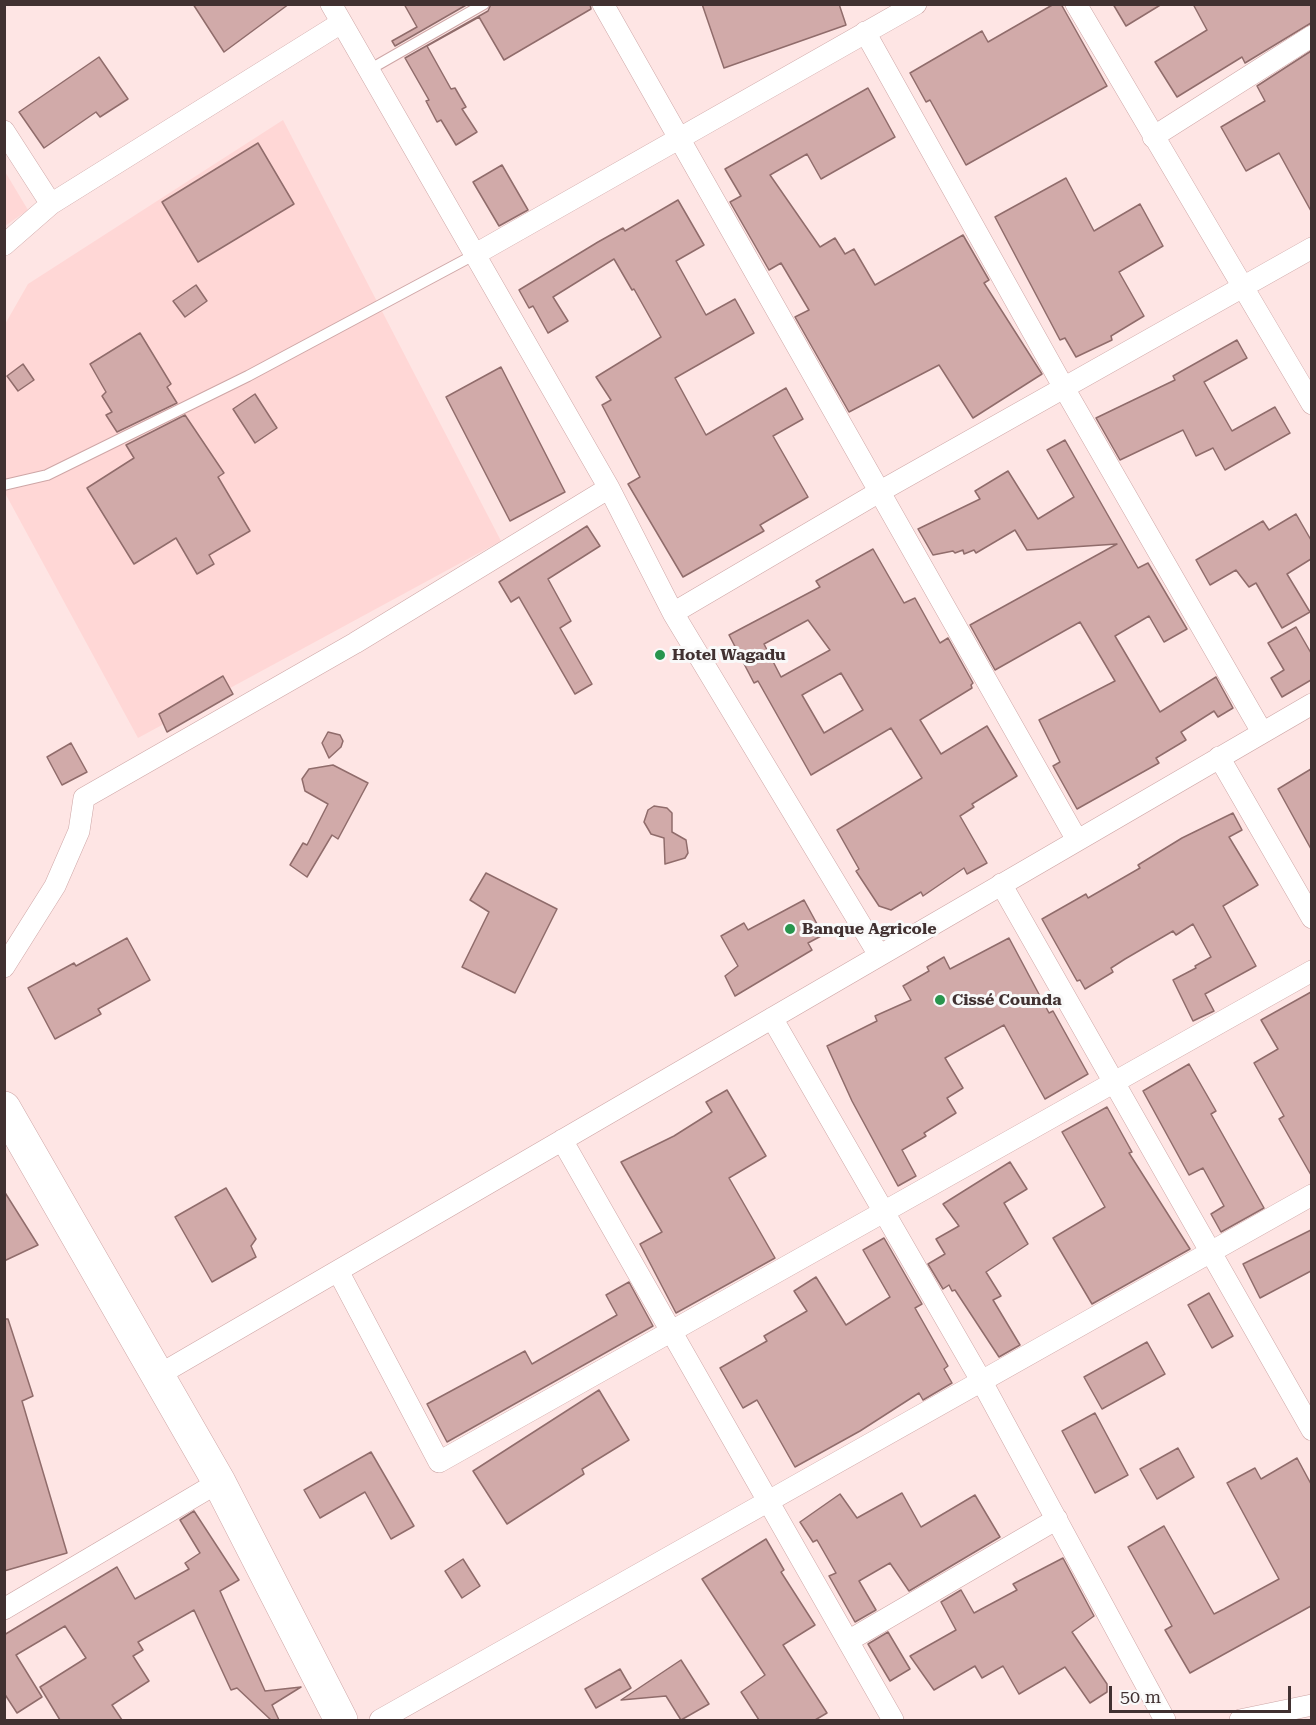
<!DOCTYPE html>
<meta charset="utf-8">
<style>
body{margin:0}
#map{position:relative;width:1316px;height:1725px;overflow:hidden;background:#fee5e4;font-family:"Roboto Serif",serif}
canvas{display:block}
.frame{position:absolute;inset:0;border:6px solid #413131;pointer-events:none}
.scale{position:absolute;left:1109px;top:1686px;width:182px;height:27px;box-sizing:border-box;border:3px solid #413131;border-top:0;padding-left:8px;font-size:18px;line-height:21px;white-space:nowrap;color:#413131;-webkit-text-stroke:4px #f9f9f9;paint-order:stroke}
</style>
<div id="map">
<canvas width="1316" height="1725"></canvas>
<div class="frame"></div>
<div class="scale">50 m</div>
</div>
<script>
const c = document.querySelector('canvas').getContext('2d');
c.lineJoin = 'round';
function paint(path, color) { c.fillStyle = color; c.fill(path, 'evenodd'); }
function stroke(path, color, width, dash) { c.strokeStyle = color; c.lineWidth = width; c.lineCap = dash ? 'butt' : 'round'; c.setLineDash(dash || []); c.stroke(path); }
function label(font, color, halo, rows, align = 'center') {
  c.font = font + ' "Roboto Serif",serif'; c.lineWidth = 6; c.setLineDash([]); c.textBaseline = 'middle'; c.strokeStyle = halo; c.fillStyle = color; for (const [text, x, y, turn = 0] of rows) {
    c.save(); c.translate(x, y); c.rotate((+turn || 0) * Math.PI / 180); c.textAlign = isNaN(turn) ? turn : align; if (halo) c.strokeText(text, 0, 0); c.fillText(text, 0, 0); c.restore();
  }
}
paint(new Path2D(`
 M283,120L501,541L138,738L5,493L4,326L28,284Z
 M4,170L28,210L5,226H4Z`), '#ffd7d6');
const building = new Path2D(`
 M193,4H289L224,52Z
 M404,4H468L395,46L392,41L417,27Z
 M491,4H590L591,9L504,60L479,17L427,46L451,89L455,88L466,107L462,109L477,132L456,145L441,120L437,122L426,101L429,100L405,58L488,11Z
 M702,4H839L846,25L724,68Z
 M1054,4H1061L1107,86L966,165L930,100L926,102L910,73L982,31L988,42Z
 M1113,4H1162L1126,26Z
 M1193,4H1311V23L1245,63L1242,57L1177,97L1155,62L1207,30Z
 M1311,51V211L1279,153L1246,171L1221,127L1265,101L1257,86Z
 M99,57L128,99L100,117L96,112L44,148L19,112Z
 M868,88L895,137L821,179L807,154L770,175L820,247L835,238L845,254L854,249L875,285L963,235L989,280L984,283L1042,374L973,418L939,365L849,412L795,317L809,310L781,263L769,270L730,202L741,196L725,169Z
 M258,143L294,204L198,262L162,202Z
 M502,165L528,210L499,226L473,182Z
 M1066,178L1094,231L1140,204L1163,246L1119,272L1144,316L1111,336L1112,340L1076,357L1065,338L1060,340L995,217Z
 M678,200L704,245L676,261L706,315L735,299L754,333L675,378L706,435L786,388L803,419L773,436L808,497L760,525L764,531L683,577L628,484L640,477L602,405L611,400L596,377L661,337L634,289L632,290L614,259L553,297L568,321L548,333L533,306L529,308L519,290L598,242L623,228L625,231Z
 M196,285L207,301L185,317L173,301Z
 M140,333L171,384L167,387L177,403L117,432L106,415L112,412L102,396L106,392L90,364Z
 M1237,340L1247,358L1204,382L1232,431L1275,407L1290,433L1225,470L1213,448L1196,456L1183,430L1120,460L1096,418L1175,380L1173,376Z
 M23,364L34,380L18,391L7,376Z
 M501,367L565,492L510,521L446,397Z
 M255,394L277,428L255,443L233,409Z
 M185,415L224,473L218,477L250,531L209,555L214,564L197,574L176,538L134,564L87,488L134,458L126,445Z
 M1065,440L1138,568L1148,563L1187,629L1164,642L1149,616L1115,636L1160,712L1216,677L1233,708L1218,717L1214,711L1181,732L1186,740L1156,758L1159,763L1077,809L1053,766L1060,762L1039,720L1115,681L1080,622L995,670L970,625L1117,544L1027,550L1015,530L976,553L974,550L964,554L963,550L955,553L953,551L933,555L918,529L980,499L975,491L1008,471L1038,519L1074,497L1047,450Z
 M1296,514L1311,540V559L1287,574L1310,612L1282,628L1256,583L1249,587L1236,570L1210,585L1196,560L1263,521L1269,530Z
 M587,526L600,546L548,579L571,621L560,628L592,684L575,694L519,597L511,602L499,582Z
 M873,549L904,603L915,598L940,643L948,638L973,683L971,685L972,688L920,720L941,754L987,726L1017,776L972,804L974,807L960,816L987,863L967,874L964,868L923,896L921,892L891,910L879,906L856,871L859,869L837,830L922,778L891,728L811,775L758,681L754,683L729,635L820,587L816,581ZM808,620L830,650L781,677L764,644ZM841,673L863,710L824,733L802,695Z
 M1296,627L1311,653V680L1282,697L1271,678L1284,670L1268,643Z
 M223,676L233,694L167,732L159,714Z
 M328,732L340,735L343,741L341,747L329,758L322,743Z
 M71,743L87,772L62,785L47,757Z
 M333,765L368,783L338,839L332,835L307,877L290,865L303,843L307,845L328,804L305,791L302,779L309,769Z
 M1311,769V849L1278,789Z
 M654,806L667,808L672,813V832L686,840L688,853L685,858L665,864L664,838L651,834L644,822L648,810Z
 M1233,813L1242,830L1229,837L1258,885L1223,906L1256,966L1205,994L1214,1011L1193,1021L1173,980L1196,968L1195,966L1211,957L1193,924L1176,935L1173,931L1125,959L1111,968L1113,972L1085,989L1080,980L1077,981L1042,919L1086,894L1088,898L1140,868L1138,865L1182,838Z
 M486,873L557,909L515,993L462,967L489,912L470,900Z
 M804,900L823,935L808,943L812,950L735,996L725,976L738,966L721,936L744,923L748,930Z
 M127,938L150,980L98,1009L101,1014L55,1039L28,988L74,963L76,966Z
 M1009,938L1049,1013L1053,1011L1088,1074L1045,1099L1004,1025L945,1058L963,1088L947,1098L956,1113L924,1133L926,1136L902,1150L916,1176L898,1186L852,1101L827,1046L877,1021L875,1016L911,1000L903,986L929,971L927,967L944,957L950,969Z
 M1311,992V1175L1279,1119L1284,1116L1254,1063L1278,1049L1261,1020Z
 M1189,1064L1216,1111L1211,1114L1264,1208L1221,1232L1211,1214L1224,1206L1203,1168L1189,1175L1143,1091Z
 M727,1090L766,1156L729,1178L775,1258L676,1313L640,1244L662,1232L621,1162L674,1136L712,1112L706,1102Z
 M1107,1107L1132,1152L1129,1153L1190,1249L1092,1304L1053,1238L1105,1207L1062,1132Z
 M1010,1162L1027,1189L1004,1203L1028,1244L986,1272L1001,1296L993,1300L1020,1345L999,1357L955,1290L952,1291L949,1285L943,1289L928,1264L945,1254L936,1239L959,1226L943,1204Z
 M226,1188L256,1239L251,1246L256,1257L212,1282L175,1217Z
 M4,1191L38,1245L4,1261Z
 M1311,1230V1271L1260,1298L1243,1264Z
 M884,1238L922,1304L915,1308L948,1366L944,1369L952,1383L923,1400L919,1393L860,1431L795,1467L757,1400L743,1408L720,1368L767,1341L764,1336L807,1311L794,1291L816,1277L846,1325L890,1297L863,1250Z
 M629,1282L653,1326L447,1442L427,1404L525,1351L532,1364L617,1315L606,1295Z
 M1209,1293L1233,1336L1212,1348L1188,1305Z
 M4,1319H8L33,1396L22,1401L67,1553L4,1571Z
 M1147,1342L1165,1374L1102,1409L1084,1377Z
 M599,1390L629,1440L582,1469L584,1474L507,1524L473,1471Z
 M1095,1413L1128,1475L1095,1493L1062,1431Z
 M1178,1448L1194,1477L1157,1499L1140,1469Z
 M371,1452L414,1526L391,1539L365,1492L320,1518L304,1490Z
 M1297,1458L1311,1484V1606L1190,1673L1165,1630L1172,1626L1128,1547L1164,1526L1214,1614L1224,1609L1279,1579L1227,1483L1255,1468L1261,1479Z
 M902,1493L921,1527L975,1495L1000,1537L909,1591L890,1563L859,1581L876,1610L855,1622L829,1576L836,1573L817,1540L813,1542L800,1522L840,1494L857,1518Z
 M194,1511L239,1580L220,1591L265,1691L301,1687L272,1705L279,1720H271L237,1688L231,1690L194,1610L138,1642L143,1650L133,1656L149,1681L112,1705L122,1720H60L40,1687L86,1658L65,1626L16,1655L42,1697L17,1713L4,1693V1635L117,1567L135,1599L189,1569L185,1563L200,1553L180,1520Z
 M766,1539L784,1570L781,1572L815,1625L783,1645L827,1713L815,1720H759L741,1692L765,1675L702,1579Z
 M1063,1558L1094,1616L1072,1632L1107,1684V1692L1090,1703L1065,1667L1019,1694L1003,1666L982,1678L975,1666L934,1690L910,1656L956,1630L941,1602L961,1590L974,1613L1017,1590L1013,1584Z
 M463,1559L480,1586L462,1598L445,1571Z
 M888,1632L910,1669L890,1681L868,1644Z
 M681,1660L709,1704L681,1720L666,1696L621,1700Z
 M620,1669L631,1688L596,1708L585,1689Z`);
paint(building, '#d1aaa9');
stroke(building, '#906c6b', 1.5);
const lane = new Path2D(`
 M367,71L484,4
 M4,485L47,475L248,376L474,255`);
const street = new Path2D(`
 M331,4L609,488L673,613L879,955
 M603,4L1077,840
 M1076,4L1312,404
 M865,32L1064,388L1262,732
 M4,131L51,204
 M1153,137L1312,36
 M4,245L51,204L341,23
 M474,255L916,4
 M673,613L879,492L1312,248
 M1219,757L1312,918
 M1001,884L1312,1430
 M4,967L55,886L79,831L84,798L355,643L609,488
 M772,1018L982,1382L1165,1720
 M562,1140L893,1720
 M338,1271L439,1462L1312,971
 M157,1376L1312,704
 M4,1609L219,1482
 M848,1641L1057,1519
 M380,1720L1312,1195
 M1240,1720L1312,1705`);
const primary = new Path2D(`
 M4,1108L219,1482L341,1720`);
stroke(lane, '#cea6a6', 12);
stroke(street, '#cea6a6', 22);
stroke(primary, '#cea6a6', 34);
stroke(lane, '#fff', 10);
stroke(street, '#fff', 21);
stroke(primary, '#fff', 33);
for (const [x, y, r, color] of [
 [660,655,6,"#28954d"],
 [790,929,6,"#28954d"],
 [940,1000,6,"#28954d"]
]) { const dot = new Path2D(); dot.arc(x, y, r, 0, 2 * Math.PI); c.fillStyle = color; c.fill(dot); stroke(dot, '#f9f9f9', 2); }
label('bold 16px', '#413131', '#f9f9f9', [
 ["Hotel Wagadu",672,655],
 ["Banque Agricole",802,929],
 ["Cissé Counda",952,1000]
], 'left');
</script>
